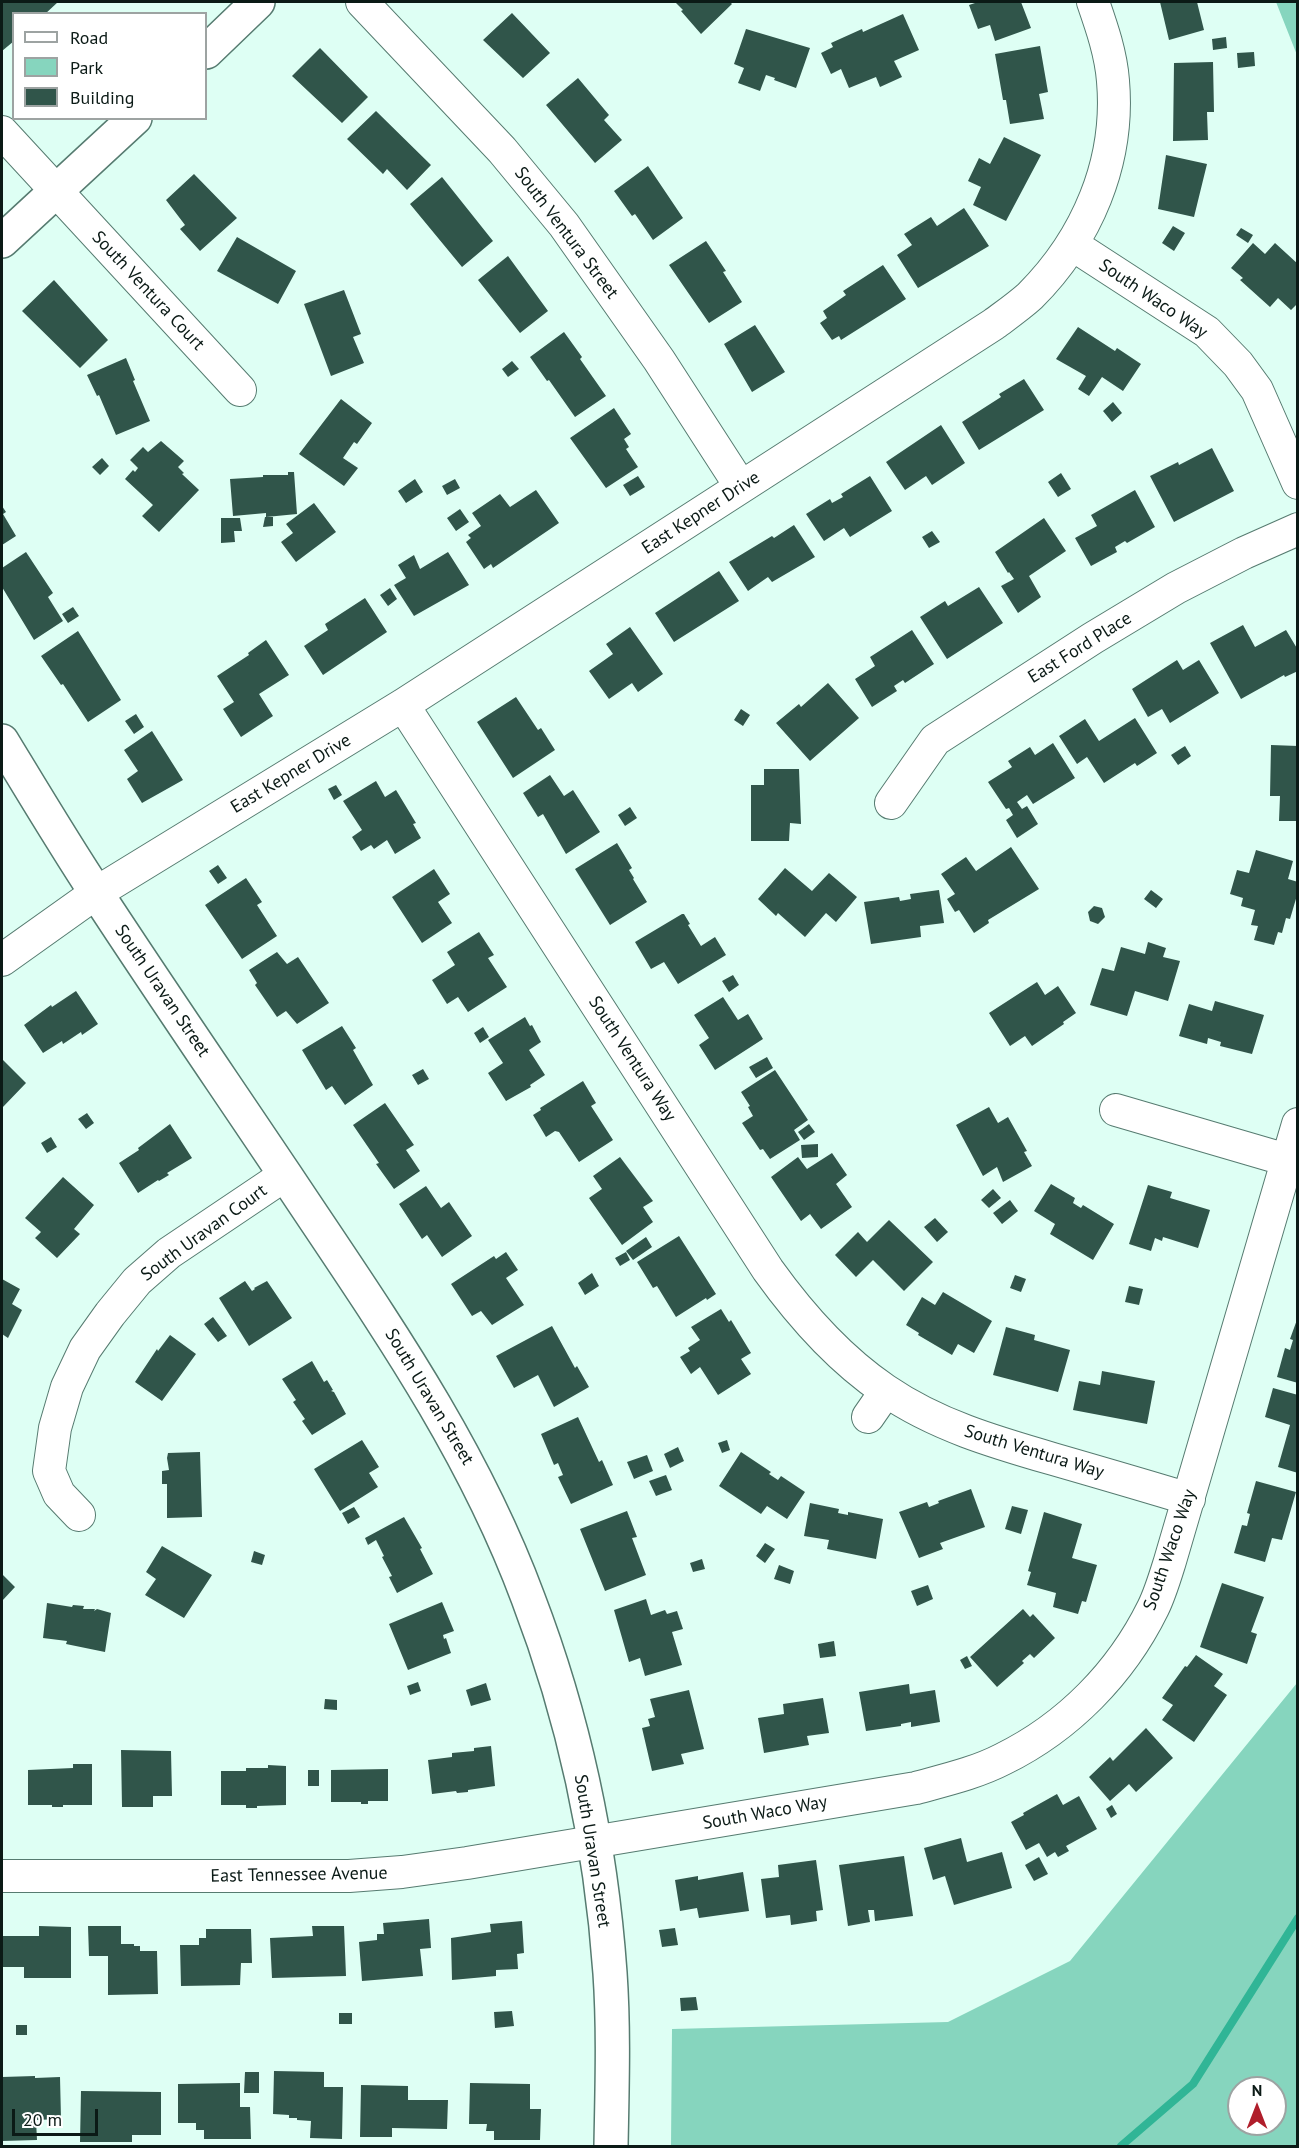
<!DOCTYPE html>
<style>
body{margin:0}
#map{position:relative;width:1299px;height:2148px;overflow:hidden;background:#defff4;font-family:"PT Sans",sans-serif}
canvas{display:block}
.frame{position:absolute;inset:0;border:3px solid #0b1a16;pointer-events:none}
.legend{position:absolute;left:12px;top:12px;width:195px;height:108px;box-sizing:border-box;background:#fff;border:2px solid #9da3a2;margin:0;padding:8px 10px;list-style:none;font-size:18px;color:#0b1a16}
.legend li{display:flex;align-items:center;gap:12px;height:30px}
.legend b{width:30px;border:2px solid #9da3a2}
.north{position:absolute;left:1227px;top:2076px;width:60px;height:60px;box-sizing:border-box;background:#fff;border:2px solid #9da3a2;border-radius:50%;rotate:0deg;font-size:16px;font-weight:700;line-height:24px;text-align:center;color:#0b1a16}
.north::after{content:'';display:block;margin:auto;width:21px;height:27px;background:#b01e2b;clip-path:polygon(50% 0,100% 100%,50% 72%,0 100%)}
.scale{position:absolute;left:12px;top:2109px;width:86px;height:27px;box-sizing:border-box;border:3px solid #0b1a16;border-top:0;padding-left:8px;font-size:18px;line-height:21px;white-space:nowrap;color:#0b1a16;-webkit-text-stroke:4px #fff;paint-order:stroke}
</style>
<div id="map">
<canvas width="1299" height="2148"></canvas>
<div class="frame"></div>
<ul class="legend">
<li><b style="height:8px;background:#fff"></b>Road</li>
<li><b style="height:16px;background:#86d5be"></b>Park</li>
<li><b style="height:16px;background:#30554a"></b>Building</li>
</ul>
<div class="north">N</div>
<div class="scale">20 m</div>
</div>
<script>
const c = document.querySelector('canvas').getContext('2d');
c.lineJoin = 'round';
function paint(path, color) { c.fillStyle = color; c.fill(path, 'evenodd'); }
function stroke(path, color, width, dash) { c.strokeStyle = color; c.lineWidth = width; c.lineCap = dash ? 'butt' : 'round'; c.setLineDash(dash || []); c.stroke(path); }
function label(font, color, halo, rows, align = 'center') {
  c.font = font + ' "PT Sans",sans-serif'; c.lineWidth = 6; c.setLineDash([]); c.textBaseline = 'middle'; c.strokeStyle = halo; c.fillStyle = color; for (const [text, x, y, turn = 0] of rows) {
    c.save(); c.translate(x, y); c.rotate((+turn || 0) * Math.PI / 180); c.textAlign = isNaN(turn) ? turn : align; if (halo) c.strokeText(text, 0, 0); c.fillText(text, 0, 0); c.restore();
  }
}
paint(new Path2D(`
 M1276,2H1297V55Z
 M1297,1683V2146H671L672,2029L948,2022L1070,1961ZM1239,2088H1275V2124H1239Z`), '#86d5be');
stroke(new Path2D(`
 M1121,2146L1193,2084L1298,1918`), '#30b596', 8);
paint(new Path2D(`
 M2,2H58L45,14H14V41L2,51Z
 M675,2H730L732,4L701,34L681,11L683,10Z
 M978,2H1021L1031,28L995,41L990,25L978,29L969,5Z
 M1160,2H1197L1204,30L1169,40Z
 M512,13L550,53L523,78L483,40Z
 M903,14L919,50L894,61L902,77L880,87L876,77L849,88L841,69L831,74L821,53L833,47L831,43L862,29L863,32Z
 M746,29L810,48L796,88L774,80L775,78L766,75L760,91L738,83L744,68L734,64Z
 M1226,37L1227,48L1213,50L1212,39Z
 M1040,46L1048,92L1039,94L1044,119L1010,124L1006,100H1003L995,54Z
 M320,48L368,97L342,123L292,76Z
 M1254,52L1255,66L1238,68L1237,53Z
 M1213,62L1214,112H1207L1208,140L1173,141L1174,63Z
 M578,78L609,115L604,120L622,140L595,163L546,105Z
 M376,111L431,165L407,190L387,169L383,174L347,139Z
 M1004,137L1041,155L1006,221L973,205L981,187L968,181L979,158L990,164Z
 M1166,155L1207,164L1194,217L1158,209Z
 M648,166L683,218L653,240L635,214L632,216L614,191Z
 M194,174L237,218L200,251L180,229L185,225L166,200Z
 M442,177L493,241L462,267L410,204Z
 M964,208L989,246L918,288L897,255L912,245L904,234L931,217L937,226Z
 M1173,226L1185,233L1174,251L1162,243Z
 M1241,228L1253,235L1248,243L1236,235Z
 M237,237L296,271L278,304L217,271Z
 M706,241L726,271L723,272L742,302L709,323L669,265Z
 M1253,243L1265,254L1275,243L1298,264V303L1291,310L1278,298L1270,307L1240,280L1243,278L1231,268Z
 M508,256L548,311L520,333L478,280Z
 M883,265L906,299L841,340L839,336L832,340L820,323L827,318L823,311L846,295L843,291Z
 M54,280L108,340L80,368L22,311Z
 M344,290L361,334L353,337L364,363L331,376L304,304Z
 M755,325L785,372L752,392L724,344Z
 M1078,327L1115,351L1117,348L1141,364L1123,391L1102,377L1089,396L1078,389L1086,376L1056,359Z
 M564,332L582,357L580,359L606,396L575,417L549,380L547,381L530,357Z
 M126,358L135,380L133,381L150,421L116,435L99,395L97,396L87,375Z
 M512,361L519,369L508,377L502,369Z
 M1024,379L1044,410L979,450L962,422L1001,397L999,394Z
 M341,399L372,423L357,444L354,442L343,458L358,468L344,486L299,454Z
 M1113,402L1122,413L1112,422L1103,411Z
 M614,408L631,434L624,439L629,447L626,449L638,467L606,488L570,438Z
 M941,425L965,463L932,485L926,476L905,490L886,462Z
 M161,441L184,461L178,467L184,473L182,474L199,490L159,532L142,516L153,505L125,479L133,470L135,472L138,468L130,460L143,447L148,452Z
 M1212,448L1234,491L1174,522L1150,476L1178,462L1179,465Z
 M102,458L109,466L100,475L92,467Z
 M288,472H294L297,514L266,517V513L233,516L230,479L263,477V475H288Z
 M1061,473L1071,489L1058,497L1048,482Z
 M638,476L645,487L630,496L623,485Z
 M870,476L892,511L850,537L844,528L824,541L806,514L830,499L832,503L843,497L841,494Z
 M415,479L423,492L406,503L398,491Z
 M455,479L460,488L447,495L442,486Z
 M536,490L559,523L493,568L491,564L484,569L466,542L471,538L468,535L481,526L472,513L500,494L510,507Z
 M1135,490L1155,527L1127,543L1125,541L1115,547L1117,552L1091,566L1075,538L1097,526L1091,515Z
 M314,503L336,532L296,562L281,542L293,533L286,524Z
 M2,506L6,512L3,514L16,536L2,545Z
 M460,509L469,522L456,531L447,518Z
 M265,517H273V526L263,527Z
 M221,518H240L242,531H234L235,542L221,543Z
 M1044,518L1066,551L1029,576L1041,597L1018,613L1001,586L1014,579L1009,572L1008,573L995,552Z
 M794,525L815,557L772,582L768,577L748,591L729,562L772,536L774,538Z
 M932,531L940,542L929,548L922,537Z
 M26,552L53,593L48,597L63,621L34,640L2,587V568Z
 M448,552L469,585L414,616L394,585L406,578L398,565L414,555L420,569Z
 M719,571L739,601L674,642L655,613Z
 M979,587L1003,623L947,659L920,617L945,601L948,606Z
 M390,588L397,599L388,606L380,595Z
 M365,598L387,632L323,675L304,646L328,630L325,624Z
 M73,607L79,616L68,623L62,614Z
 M1243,625L1255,647L1286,630L1298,650V671L1285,677L1284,675L1241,699L1210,643Z
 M630,627L663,674L638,692L632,683L609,699L589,671L613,654L606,644Z
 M912,630L934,664L905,683L903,680L894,686L897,691L872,707L855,679L875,666L870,657Z
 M78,631L121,700L88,722L63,684L61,685L41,656Z
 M266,640L289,675L259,694L273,716L241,737L223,709L234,702L217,676L249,655L248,653Z
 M1177,660L1183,670L1199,660L1219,693L1170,723L1162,709L1148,717L1132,689Z
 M828,683L859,718L810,761L776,723L799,704L801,707Z
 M516,697L538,730L541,728L555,750L513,778L477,722Z
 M741,709L750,715L743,726L734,720Z
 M136,714L144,727L134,734L125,721Z
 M1135,718L1157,753L1137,766L1135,763L1104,783L1087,757L1077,764L1059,736L1085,719L1099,741Z
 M152,731L183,780L142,803L127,779L138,771L124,750Z
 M1053,743L1075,778L1033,804L1027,795L1017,802L1022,809L1027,806L1038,824L1017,838L1006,820L1013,815L1009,808L1006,809L988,782L1012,767L1008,761L1030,747L1035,755Z
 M1271,745L1298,746V821H1279L1280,796H1270Z
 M1185,746L1191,756L1178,765L1171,755Z
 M764,769H799L801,824L790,823L789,841H751V785H764Z
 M550,775L564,796L573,790L600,832L566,854L543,814L538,817L523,793Z
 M376,781L385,797L396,790L416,823L413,824L421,838L395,854L387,840L374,849L371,845L361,851L352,837L362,830L343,801Z
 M336,785L342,795L334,800L328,789Z
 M630,807L637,818L625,826L618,815Z
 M617,843L632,868L629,870L634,878L633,879L647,902L610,925L575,869Z
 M1011,847L1039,889L988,920L989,923L974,933L959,910L955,912L947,899L955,894L941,874L966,857L976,871Z
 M1256,850L1293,861L1288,879L1298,882V892L1290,919L1286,918L1282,933L1278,932L1274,945L1254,940L1258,926L1251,925L1255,910L1241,906L1243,898L1230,894L1237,870L1249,873Z
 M218,865L227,878L218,884L209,871Z
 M785,868L812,891L829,873L857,897L836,922L826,913L805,937L778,913L776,916L758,899Z
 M434,869L450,894L438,902L452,923L422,943L392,897Z
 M246,878L262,902L257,905L277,936L242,959L205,905Z
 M939,890L944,923L920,926L921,937L871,944L864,902L899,897L900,901L911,899L910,894Z
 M1151,890L1163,899L1156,908L1144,899Z
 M1094,906L1102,908L1105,917L1098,924L1090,921L1088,912Z
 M682,914H684L690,924L688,925L701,946L715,937L726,955L678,984L664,962L651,969L635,942Z
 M479,932L494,955L488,958L507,987L468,1012L458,997L447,1004L432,980L455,965L447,952Z
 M1148,942L1166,948L1163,957L1180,961L1168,1001L1135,991L1127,1016L1090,1005L1102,968L1114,971L1121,947L1145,954Z
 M277,952L287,964L298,957L329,1003L297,1024L286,1011L277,1017L255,985L257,983L249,970Z
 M733,975L739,985L729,992L722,981Z
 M1037,982L1045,995L1058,986L1076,1013L1063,1022L1064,1024L1032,1046L1025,1036L1010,1046L989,1013Z
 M76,991L98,1024L82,1035L81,1032L63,1044L62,1041L43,1053L24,1025L51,1005L52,1007Z
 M723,997L738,1020L748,1014L763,1039L715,1070L699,1045L709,1038L694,1015Z
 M1215,1001L1264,1015L1252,1054L1220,1046L1221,1042L1208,1038L1207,1044L1179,1036L1189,1004L1212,1011Z
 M525,1017L530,1026L532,1025L541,1042L529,1050L545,1075L530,1085L531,1087L506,1101L488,1073L503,1063L488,1040Z
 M342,1026L356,1048L353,1050L373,1085L345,1105L332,1086L326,1090L302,1050Z
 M483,1027L489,1037L480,1043L474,1033Z
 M767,1057L773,1068L756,1078L749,1067Z
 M2,1059L26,1083L2,1108Z
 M423,1069L429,1079L418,1085L412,1075Z
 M775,1070L808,1120L794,1130L800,1140L770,1159L763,1149L760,1150L742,1123L753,1116L748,1107L750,1106L741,1092Z
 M583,1081L596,1103L591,1106L613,1140L579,1162L559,1132L555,1131L546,1137L533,1115L541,1110L540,1108Z
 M385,1103L414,1145L406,1150L420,1171L394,1189L376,1164L379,1163L353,1125Z
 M989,1107L998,1123L1008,1117L1027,1151L1024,1152L1032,1166L1003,1182L997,1167L983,1176L956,1125Z
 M87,1113L94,1123L86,1129L78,1119Z
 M170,1124L192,1158L167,1173L169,1175L159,1181L158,1180L138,1193L119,1163L139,1150L138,1148Z
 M809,1124L815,1132L804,1140L798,1132Z
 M51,1137L57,1147L47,1153L41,1143Z
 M818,1144V1157L802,1158L801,1145Z
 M832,1153L847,1175L836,1184L852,1207L821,1229L810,1214L801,1221L771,1177L798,1157L807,1169Z
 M620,1157L653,1201L643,1207L653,1222L622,1245L589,1198L602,1189L593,1176Z
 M63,1177L94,1205L74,1229L80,1234L57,1258L35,1238L41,1232L25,1218Z
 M1051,1184L1075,1198L1073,1203L1081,1208L1083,1205L1114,1224L1093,1260L1050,1234L1055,1224L1034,1211Z
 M1148,1185L1172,1192L1170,1198L1210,1210L1198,1248L1163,1237L1162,1241L1155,1238L1151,1251L1129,1244Z
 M426,1186L441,1208L449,1202L472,1236L442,1257L427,1235L422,1239L399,1204Z
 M993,1189L1001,1198L989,1208L981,1200Z
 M1010,1200L1018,1211L1002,1224L993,1213Z
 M935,1218L948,1232L937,1242L924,1227Z
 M889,1220L933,1262L904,1291L873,1260L856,1277L835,1255L858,1232L867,1242Z
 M679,1236L716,1294L707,1300L706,1298L676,1317L657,1286L653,1288L637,1262Z
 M646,1237L652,1247L633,1260L626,1251Z
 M506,1252L518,1270L506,1278L524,1305L492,1325L481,1311L472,1316L451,1284L494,1256L496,1259Z
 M626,1252L630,1260L620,1266L615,1258Z
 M592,1273L599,1286L585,1295L578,1283Z
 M1015,1275L1026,1279L1021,1292L1010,1288Z
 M2,1279L20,1289L12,1304L22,1310L8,1338L2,1334Z
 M245,1281L252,1291L255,1289L254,1288L267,1281L292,1318L249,1346L219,1298Z
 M1129,1286L1143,1289L1139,1305L1125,1302Z
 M943,1292L992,1321L974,1353L958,1344L952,1355L918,1335L919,1333L906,1325L922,1297L935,1305Z
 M721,1309L729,1322L731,1320L751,1353L741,1359L751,1374L718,1395L700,1367L691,1374L680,1357L690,1351L688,1348L700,1340L691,1327Z
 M213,1317L227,1336L218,1342L204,1324Z
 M1298,1317V1383L1277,1377L1285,1348L1290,1350L1293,1340L1290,1339Z
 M552,1326L575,1368L577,1366L589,1387L554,1407L538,1375L514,1388L496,1356Z
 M1006,1327L1035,1335L1034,1340L1070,1350L1058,1392L993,1375Z
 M170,1335L196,1354L162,1401L135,1382L157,1349L158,1351Z
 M312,1361L324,1382L327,1380L333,1390L331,1391L334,1392L346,1414L312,1435L302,1421L305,1419L293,1402L296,1400L282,1379Z
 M1102,1371L1155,1381L1147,1424L1073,1410L1079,1381L1100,1385Z
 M1273,1388L1298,1395V1473L1278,1467L1290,1425L1265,1417Z
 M578,1417L599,1462L602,1460L613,1485L571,1504L558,1477L563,1475L558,1463L554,1465L541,1434Z
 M362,1440L379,1467L369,1473L378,1487L340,1511L314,1469Z
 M727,1440L730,1450L722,1453L718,1443Z
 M678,1447L684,1461L670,1468L664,1454Z
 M200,1452L202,1517L167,1518V1484H162V1471L169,1470L167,1458L168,1453Z
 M741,1452L771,1472L769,1474L778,1480L781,1476L805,1492L787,1519L767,1506L761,1514L719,1486Z
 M647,1455L653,1471L634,1479L627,1462Z
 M666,1475L672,1490L656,1496L649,1481Z
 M1256,1481L1296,1492L1282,1540L1272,1538L1265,1562L1234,1553L1242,1525L1247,1526L1250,1514L1247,1513Z
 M971,1489L985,1527L940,1543L943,1549L919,1558L899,1512L927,1502L929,1507L939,1503L938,1501Z
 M810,1503L839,1509L838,1513L848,1515V1512L883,1519L876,1559L827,1549L829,1540L804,1536Z
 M1012,1506L1028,1510L1021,1534L1005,1529Z
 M354,1507L360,1517L348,1524L342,1513Z
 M627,1511L637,1537L632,1538L646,1575L605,1591L580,1529Z
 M1044,1512L1082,1524L1072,1558L1097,1565L1086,1602L1082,1601L1078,1614L1053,1607L1056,1593L1027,1585L1031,1572L1028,1571Z
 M404,1517L422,1548L420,1549L433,1574L397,1593L389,1577L392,1576L382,1557L384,1556L376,1540L368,1545L365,1538Z
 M765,1543L775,1549L765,1563L756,1556Z
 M162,1546L212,1575L184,1618L145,1595L156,1579L146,1572Z
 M254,1551L265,1555L262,1565L251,1562Z
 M702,1559L705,1569L693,1572L690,1563Z
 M779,1565L794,1571L790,1584L774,1579Z
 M2,1574L15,1587L2,1601Z
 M1222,1583L1264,1597L1251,1632L1257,1634L1247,1664L1200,1647Z
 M928,1585L933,1599L917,1606L911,1591Z
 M646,1599L651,1615L665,1610L667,1614L677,1611L683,1629L672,1632L682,1665L645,1676L640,1658L629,1662L614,1610Z
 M442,1602L454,1631L443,1635L444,1639L446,1638L451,1653L408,1670L389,1624Z
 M47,1603L72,1607L73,1605L84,1606L83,1609H95L94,1611L97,1609L111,1613L105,1652L66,1644L67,1641L43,1638Z
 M1023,1609L1030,1617L1033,1614L1055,1638L1034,1658L1030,1654L1022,1661L1024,1663L997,1687L970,1657Z
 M834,1641L836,1656L820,1658L818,1644Z
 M1196,1655L1223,1674L1214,1686L1227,1695L1194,1742L1162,1720L1173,1705L1162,1698L1185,1666L1187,1667Z
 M967,1656L972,1666L965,1669L960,1660Z
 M418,1682L421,1691L410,1695L407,1686Z
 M486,1683L491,1700L471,1706L466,1690Z
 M909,1684L910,1694L935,1690L940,1722L911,1727V1722L901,1724V1726L866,1731L859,1692Z
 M689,1690L704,1749L681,1754L684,1764L652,1771L642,1728L650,1726L648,1719L655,1717L650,1699Z
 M823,1698L829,1733L807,1736L809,1745L764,1753L758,1718L784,1714L783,1704Z
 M325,1699L337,1700V1710L324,1709Z
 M1146,1728L1173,1758L1136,1792L1129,1784L1110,1801L1089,1777L1110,1757L1113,1761Z
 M491,1746L495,1786L468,1790V1792L457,1793L456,1791L432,1794L428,1760L452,1757V1753L474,1751V1748Z
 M121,1750L171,1751L172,1796H153V1807H122Z
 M73,1764H92V1805H63V1807H52V1805H28V1770L73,1768Z
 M268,1765L286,1766V1805L257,1806V1808H246V1805H221V1771H246V1768H268Z
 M388,1769V1801H368V1804H361V1802H331V1770Z
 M308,1770H319V1786H308Z
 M1057,1794L1063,1805L1079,1796L1097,1829L1066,1846L1069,1851L1058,1857L1055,1852L1047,1857L1039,1843L1026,1850L1011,1822L1024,1815L1023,1813Z
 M1112,1805L1117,1814L1111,1818L1106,1809Z
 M961,1838L967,1862L1002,1852L1012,1888L954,1905L945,1876L933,1880L924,1848Z
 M904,1856L913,1916L875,1921L874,1910H868L870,1922L848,1926L839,1865Z
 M1039,1857L1048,1874L1034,1881L1025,1865Z
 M816,1860L823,1910L816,1911L817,1921L791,1925L790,1915L766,1918L761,1879L779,1877L778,1865Z
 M743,1872L749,1911L699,1918L697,1908L680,1911L675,1880L698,1876V1880Z
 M429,1919L431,1948L420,1949L423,1976L362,1981L359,1942L377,1940V1934H384L383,1923Z
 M522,1921L524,1953L517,1954L518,1969L496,1970V1976L452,1980L451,1938L491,1932L490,1924Z
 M39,1926L71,1927V1978H24V1967H2V1936H39Z
 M88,1926H121V1944H134V1946H140V1951H157L158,1994L108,1995V1956H89Z
 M312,1926H344L346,1976L272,1978L270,1938L313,1936Z
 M675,1928L678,1945L662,1947L659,1930Z
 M206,1929H251L252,1963H241L240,1985L181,1986L180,1945H199V1938H206Z
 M696,1997L698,2010L681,2011L680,1998Z
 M512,2011L514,2026L495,2028L494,2012Z
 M339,2013H352V2024H339Z
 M16,2025H27V2035H16Z
 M274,2071L324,2072V2087H343L342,2139L310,2138L311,2121L297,2120V2118H289V2115L273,2114Z
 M245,2072H259V2093H244Z
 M35,2076V2078L60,2077L61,2119L36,2120L37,2140L2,2141V2077Z
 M240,2083V2107H250L251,2139H204V2130H196V2123H178V2084Z
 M470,2083L530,2084V2109H541L540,2140H494V2131H486L487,2124H469Z
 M361,2085L408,2086V2100H448L447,2129L392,2128V2137H360Z
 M81,2091L161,2092V2135H132V2142H80Z`), '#30554a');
const minor = new Path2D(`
 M362,2L502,150L564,225L659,360L741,487
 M2,132L240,390
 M1073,245L1207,332L1238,364L1257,390L1298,483
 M403,705L768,1270C801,1316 838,1358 885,1390C936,1425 994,1442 1053,1459C1098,1472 1143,1485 1189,1499
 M891,803L935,740L1093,638L1176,588L1244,553L1298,529
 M2,960L96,893L403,705L994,324C1006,315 1019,306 1030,296C1087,239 1120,162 1113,81C1111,54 1102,28 1093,2
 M1116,1110L1287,1160
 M868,1417L886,1391
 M79,1515L59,1494L49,1471L55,1428L67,1387L85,1349L110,1314L137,1281L169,1253L285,1175
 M2,1876H349L402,1872L467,1863L916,1788C945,1780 976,1773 1003,1759C1068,1727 1121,1673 1153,1608C1160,1594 1165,1577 1170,1561L1298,1124`);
const tertiary = new Path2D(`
 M206,52L258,2
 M2,241L135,118
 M2,741C33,792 64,844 97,894C159,989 223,1082 286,1176C377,1313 470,1442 528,1598C574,1718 601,1845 610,1973C614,2031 612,2089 611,2146`);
stroke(minor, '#567b70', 34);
stroke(tertiary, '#567b70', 36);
stroke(minor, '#fff', 32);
stroke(tertiary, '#fff', 33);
label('18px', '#0b1a16', '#fff', [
 ["South Ventura Street",566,233,53],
 ["South Ventura Court",148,291,47],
 ["South Waco Way",1153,299,34],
 ["East Kepner Drive",701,513,-33],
 ["East Ford Place",1080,648,-32],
 ["East Kepner Drive",291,774,-31],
 ["South Uravan Street",162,991,56],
 ["South Ventura Way",632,1059,57],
 ["South Uravan Court",204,1233,-36],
 ["South Uravan Street",429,1397,59],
 ["South Ventura Way",1034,1452,17],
 ["South Waco Way",1170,1550,-71],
 ["South Waco Way",765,1813,-10],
 ["South Uravan Street",592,1851,81],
 ["East Tennessee Avenue",299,1875,-1]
]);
</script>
